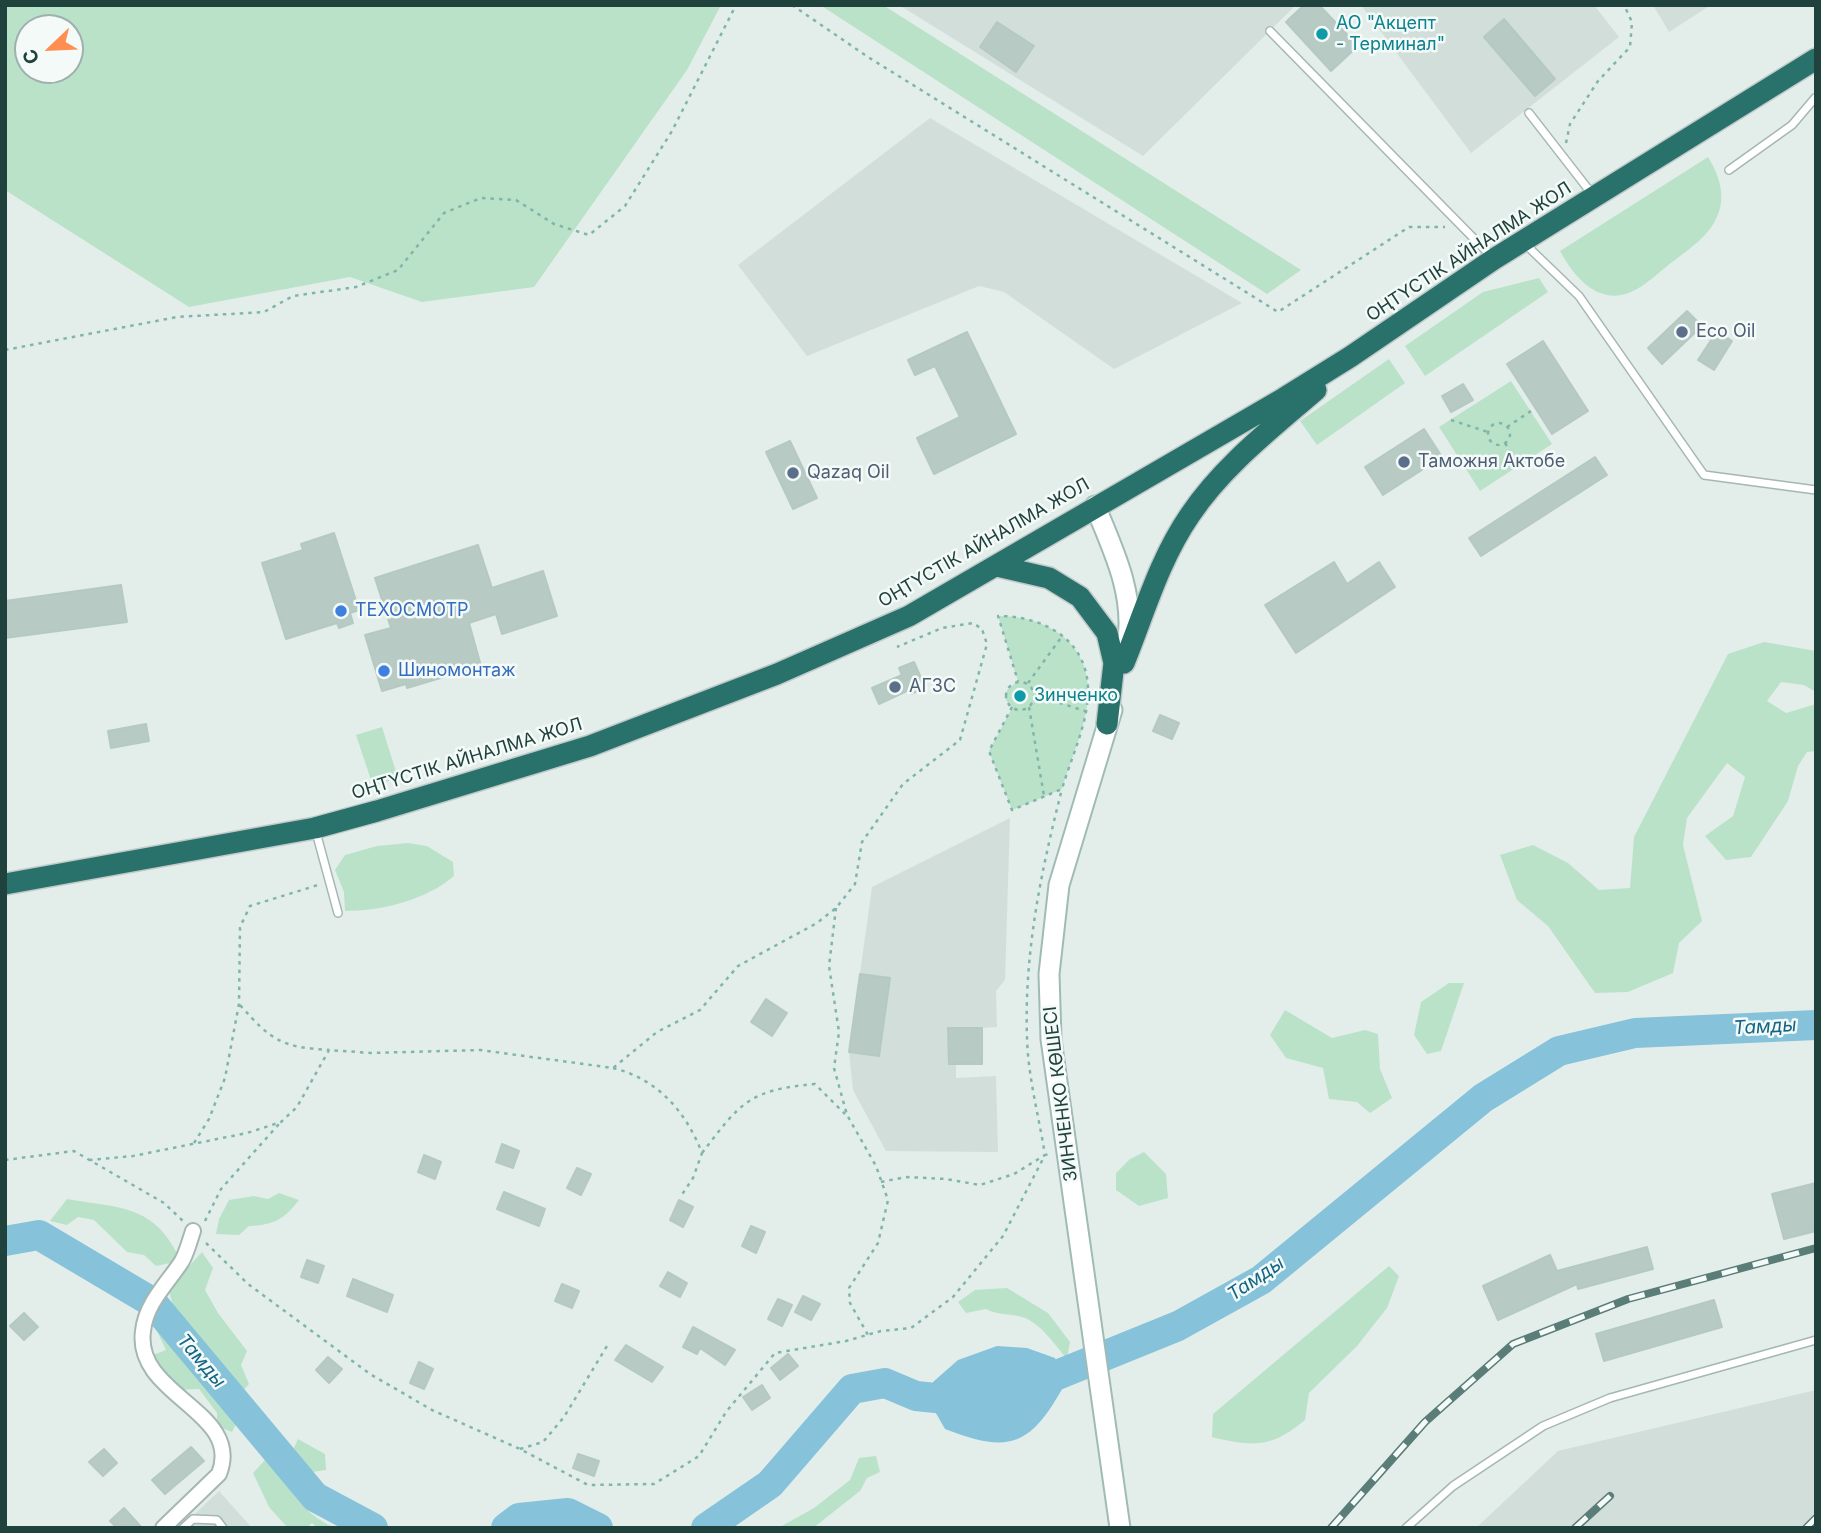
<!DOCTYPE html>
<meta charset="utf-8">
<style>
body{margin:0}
#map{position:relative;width:1821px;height:1533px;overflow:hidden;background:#e3eeeb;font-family:Inter,sans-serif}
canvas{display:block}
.frame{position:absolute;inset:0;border:7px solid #20423d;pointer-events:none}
.north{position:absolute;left:14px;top:14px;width:70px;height:70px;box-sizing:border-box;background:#f4faf8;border:2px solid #9fb0ad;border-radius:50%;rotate:247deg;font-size:19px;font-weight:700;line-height:28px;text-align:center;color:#20423d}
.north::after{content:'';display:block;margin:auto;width:24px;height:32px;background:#ff8f50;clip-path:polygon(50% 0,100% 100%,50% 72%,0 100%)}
</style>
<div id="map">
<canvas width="1821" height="1533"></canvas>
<div class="frame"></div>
<div class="north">С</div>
</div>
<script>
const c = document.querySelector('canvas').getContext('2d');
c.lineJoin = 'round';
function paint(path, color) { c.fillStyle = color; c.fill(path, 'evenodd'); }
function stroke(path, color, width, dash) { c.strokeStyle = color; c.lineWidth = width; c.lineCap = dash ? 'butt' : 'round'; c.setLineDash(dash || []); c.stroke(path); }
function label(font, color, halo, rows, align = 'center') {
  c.font = font + ' Inter,sans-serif'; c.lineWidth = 5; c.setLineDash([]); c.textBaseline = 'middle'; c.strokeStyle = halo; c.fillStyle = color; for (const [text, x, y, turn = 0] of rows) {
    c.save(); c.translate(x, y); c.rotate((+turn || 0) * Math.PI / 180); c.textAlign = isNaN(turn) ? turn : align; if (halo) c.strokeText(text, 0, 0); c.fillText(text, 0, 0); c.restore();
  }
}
paint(new Path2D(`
 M899,5H1296L1143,156Z
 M1361,5H1594L1619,37L1471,153Z
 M1653,5H1711L1669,32Z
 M930,118L1242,303L1114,369L1004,292L979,286L807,356L738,265Z
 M1010,818L1005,980L996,991L997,1027L982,1028L956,1064V1078L996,1076L998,1152L886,1151L853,1090L849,1052L872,887Z
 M1816,1390V1528H1476L1558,1451Z
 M219,1491L252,1528H180Z`), '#d1deda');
paint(new Path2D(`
 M5,5H721L687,70L534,287L422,302L350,277L189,307L5,190ZM28,28H70V70H28Z
 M820,5H883L1301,270L1267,294Z
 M1708,157C1716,170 1723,186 1721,203C1717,230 1695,245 1675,260C1662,269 1646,286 1631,292C1598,306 1574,277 1560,251Z
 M1539,278L1548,292L1425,376L1405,346L1483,292Z
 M1389,359L1405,383L1317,445L1300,421Z
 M1511,381L1552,444L1480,491L1439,427Z
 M998,616C1043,616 1087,639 1088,689C1089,721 1071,758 1062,789L1012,810L989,751L1012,708L1006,700L1007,690L1018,681Z
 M1764,642L1816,651V692L1804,685L1781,682L1767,701L1786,713L1816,704V751L1807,752L1798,766L1788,801L1751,857L1726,860L1705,836L1733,816L1745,777L1727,763L1687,818L1683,845L1702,921L1679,943L1673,973L1628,992L1595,993L1548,926L1517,900L1500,855L1533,845L1568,863L1599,890L1630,888L1634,837L1728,654Z
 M382,727L398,778L373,786L356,735Z
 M408,843L427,846L453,862L454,876C426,900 382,911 345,911L344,892L335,870L345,855L377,846Z
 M1449,983H1464L1441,1051L1427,1054L1414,1035L1421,1002Z
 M1285,1010L1332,1038L1365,1030L1378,1034L1380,1069L1392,1098L1370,1113L1357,1102L1329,1099L1323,1068L1286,1058L1270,1035Z
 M1144,1152L1166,1174L1168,1198L1139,1206L1116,1190V1173L1130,1159Z
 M279,1193L299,1200C284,1220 273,1225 249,1226L239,1235L216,1234L219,1219L229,1200L254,1196L268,1199Z
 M67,1199C115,1208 151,1203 177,1253L175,1262L156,1266L144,1255L127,1252L94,1220L78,1217L67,1225L50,1221Z
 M202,1252L213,1268L205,1290L218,1313L247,1351L241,1365L249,1384L242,1392C214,1368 173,1326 169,1288Z
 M1389,1266L1399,1276L1387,1308L1357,1346L1309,1393L1305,1420C1271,1448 1254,1447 1212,1437L1213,1414Z
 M1007,1288L1048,1313L1070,1342L1067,1359C1055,1345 1042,1325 1025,1318C1012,1313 999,1316 986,1309L966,1313L958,1302L975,1290Z
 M156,1317L231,1406L237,1422L232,1432L217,1426V1413L199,1389L174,1390L159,1372L153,1355L166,1350L156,1329Z
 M298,1439L325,1454L326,1470L313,1472L292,1452Z
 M876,1456L880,1472L867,1478L860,1491L813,1528H778L814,1508L850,1480L859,1458Z
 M265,1460C293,1486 298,1512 335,1528H318L312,1523L306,1528L287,1527L269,1507L253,1473Z`), '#bae2c9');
paint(new Path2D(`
 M997,1346L1027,1348L1055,1358L1065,1384C1031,1445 1011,1455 945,1429L933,1408V1382L958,1360Z`), '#86c2d9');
stroke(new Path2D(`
 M5,1241L39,1235L152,1302L315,1497L373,1528
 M1025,1388L1178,1326L1261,1280L1483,1098L1559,1051L1635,1033L1816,1025
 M506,1528L519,1518L568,1513L598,1528
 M706,1528L770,1484L852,1389L885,1383L916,1396L975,1402`), '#86c2d9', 30);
const building = new Path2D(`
 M1304,5H1319L1358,46L1331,71L1286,22Z
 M1504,19L1555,79L1535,96L1484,37Z
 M997,22L1034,46L1016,72L980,47Z
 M1687,311L1702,326L1662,364L1648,348Z
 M1717,331L1732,341L1714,370L1698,360Z
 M967,332L1016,434L934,474L917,438L960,417L935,366L915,375L908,360Z
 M1543,341L1588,411L1552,434L1507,364Z
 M1463,384L1473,400L1451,412L1442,396Z
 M1424,429L1442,457L1383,495L1365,467Z
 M790,441L817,498L793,509L766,452Z
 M1595,457L1607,475L1481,556L1469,538Z
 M334,533L359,610L350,613L353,623L339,628L337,623L286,639L262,563L303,550L301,544Z
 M478,545L492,588L543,571L557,616L502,634L496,614L469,623L481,666L407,688L406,684L382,691L365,635L391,628L375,578Z
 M1334,562L1347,584L1379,562L1395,587L1296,653L1265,605Z
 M121,585L127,622L5,638V601Z
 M914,662L925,687L911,694L909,690L879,704L872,688L902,675L899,668Z
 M1160,715L1179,723L1172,739L1153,731Z
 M146,724L149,741L111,748L108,731Z
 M860,974L890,978L879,1056L849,1052Z
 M766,999L787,1013L772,1036L751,1022Z
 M948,1028H982V1064H949Z
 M502,1144L519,1151L513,1168L496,1162Z
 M424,1155L441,1162L435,1179L418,1172Z
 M577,1168L591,1174L581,1195L567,1188Z
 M1816,1183V1231L1784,1239L1772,1194Z
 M504,1192L545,1209L539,1226L497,1209Z
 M679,1200L693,1207L683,1227L670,1220Z
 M751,1226L765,1232L756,1253L742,1246Z
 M1647,1247L1653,1269L1578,1289L1577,1284L1498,1320L1483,1286L1550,1255L1557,1271Z
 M307,1260L324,1266L318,1283L301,1277Z
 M668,1272L687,1283L680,1297L660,1286Z
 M353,1279L393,1295L387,1312L347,1296Z
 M562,1284L579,1291L572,1308L555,1301Z
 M803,1296L820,1304L811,1320L795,1312Z
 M778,1299L792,1305L782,1326L768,1319Z
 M1714,1300L1722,1327L1604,1361L1596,1334Z
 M24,1313L38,1327L24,1340L10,1326Z
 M693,1327L735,1350L725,1365L700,1348L697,1354L683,1347Z
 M626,1345L663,1367L652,1382L615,1360Z
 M788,1354L798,1366L780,1380L771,1368Z
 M328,1357L342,1369L329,1383L316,1370Z
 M419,1362L433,1369L424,1389L410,1383Z
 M762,1385L770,1398L752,1410L743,1397Z
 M191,1447L204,1461L165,1494L152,1480Z
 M104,1449L117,1463L103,1476L89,1462Z
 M578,1454L599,1461L594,1476L573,1468Z
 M124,1508L142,1528H117L110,1521Z`);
paint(building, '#b8cac4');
stroke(building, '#b5c9c3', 2);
const lane = new Path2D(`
 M1270,31L1493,258
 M1529,113L1592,194
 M1729,170L1792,125L1815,98
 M1523,242L1579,296L1704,475L1816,490
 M316,832L338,913
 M183,1528L193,1519L217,1520L223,1528
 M1406,1528L1453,1486L1543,1426L1610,1398L1816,1340`);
const street = new Path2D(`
 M163,1528L219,1474C244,1411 134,1396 143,1331C146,1303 167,1284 182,1261C187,1252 190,1240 193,1231`);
const secondary = new Path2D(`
 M1095,506C1114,551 1136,597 1127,646
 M1112,710L1059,885L1049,974L1051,1039L1120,1528`);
const highway = new Path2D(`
 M997,566L1049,578L1080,597L1107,633L1114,663L1107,724
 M1124,663C1144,614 1159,560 1190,515C1223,466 1271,429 1316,390
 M5,884L315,828L377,811L590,746L777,674L909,616L1284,398L1350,357L1494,259L1816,59`);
stroke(lane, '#a5b7b3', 10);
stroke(street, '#a5b7b3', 18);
stroke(secondary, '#a0bbb5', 23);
stroke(highway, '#c1cac9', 24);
stroke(new Path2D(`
 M792,5L868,57L1278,312L1409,227H1445
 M1566,143L1570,124L1598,81L1630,47L1632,22L1624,5
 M5,350L177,317L264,312L293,296L356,287L398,270L444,213L481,198L516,200L554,224L589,235L625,206L672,131L736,5
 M1451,420L1488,432
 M1488 434a11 11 0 1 1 22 0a11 11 0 1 1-22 0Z
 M1507,427L1531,411
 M1505,443L1519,466
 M1006 696a14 14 0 1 1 28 0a14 14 0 1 1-28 0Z
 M1028,683L1063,635
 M1035,695L1085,711
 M1012,707L989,751L1012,810L1062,789C1071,758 1089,721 1088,689C1087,639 1043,616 998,616L1018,681
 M1029,707L1044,796
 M836,908L829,966L839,1032L834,1068L847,1115L876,1166L888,1200L878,1243L849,1288L850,1303L868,1335
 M240,1005C272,1041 281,1047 329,1050
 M613,1068C658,1079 686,1112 702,1153L693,1178L681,1196
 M194,1143L209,1119L225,1078L239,1004L240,927L250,906L318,885
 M702,1153C741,1102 749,1090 815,1084L845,1114
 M5,1160L74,1151L164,1203L183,1221
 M89,1160L133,1156L247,1133L281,1122L297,1107L329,1050L371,1053L480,1050L613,1068L657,1032L700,1010L738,966L817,923L836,908L855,884L862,842L903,784L960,740L987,644L982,629L973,623L942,628L897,647
 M881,1182L906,1177L946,1179L980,1185L1014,1174L1045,1155C1039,1117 1028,1077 1027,1038C1024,953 1041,871 1062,789
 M205,1221L221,1189L279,1124
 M206,1243L248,1284L370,1374L432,1410L520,1449L588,1485L654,1484L699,1456L726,1412L775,1353L846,1341L881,1331L911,1328L953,1297L1003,1236L1045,1155L1049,1154
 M520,1449L543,1442L564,1417L607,1346`), '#80b5ab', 2.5, [3.5, 5]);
stroke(lane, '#fff', 7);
stroke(street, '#fff', 14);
stroke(secondary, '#fff', 19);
stroke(highway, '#29716b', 21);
const rail = new Path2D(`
 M1331,1528L1425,1422L1513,1344L1628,1299L1816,1248
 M1575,1528L1610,1496
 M1806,1528L1816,1518`);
stroke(rail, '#5b7d78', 8);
stroke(rail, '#f4faf8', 5, [16]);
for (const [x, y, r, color] of [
 [1322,34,7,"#0f9aa8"],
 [1682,332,7,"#5c6f8a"],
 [1404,462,7,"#5c6f8a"],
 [793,473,7,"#5c6f8a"],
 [341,611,7,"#3f7fe0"],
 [384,671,7,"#3f7fe0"],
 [895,687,7,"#5c6f8a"],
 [1020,696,7,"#0f9aa8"]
]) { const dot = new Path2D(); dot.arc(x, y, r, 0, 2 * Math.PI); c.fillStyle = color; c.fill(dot); stroke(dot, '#f4faf8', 2.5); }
label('18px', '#0d838f', '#f4faf8', [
 ["АО \"Акцепт",1336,24],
 ["- Терминал\"",1336,45],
 ["Зинченко",1034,696]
], 'left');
label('18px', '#20423d', '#f4faf8', [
 ["ОҢТҮСТІК АЙНАЛМА ЖОЛ",1469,252,-33],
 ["ОҢТҮСТІК АЙНАЛМА ЖОЛ",984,543,-30],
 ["ОҢТҮСТІК АЙНАЛМА ЖОЛ",467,759,-17],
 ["ЗИНЧЕНКО КӨШЕСІ",1061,1094,-97]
]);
label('18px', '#4e5e75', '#f4faf8', [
 ["Eco Oil",1696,332],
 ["Таможня Актобе",1418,462],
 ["Qazaq Oil",807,473],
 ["АГЗС",909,687]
], 'left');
label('18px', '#366cbe', '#f4faf8', [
 ["ТЕХОСМОТР",355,611],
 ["Шиномонтаж",398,671]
], 'left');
label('italic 19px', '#146585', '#f4faf8', [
 ["Тамды",1765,1027,-3],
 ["Тамды",1256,1279,-34],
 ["Тамды",201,1361,50]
]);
</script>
